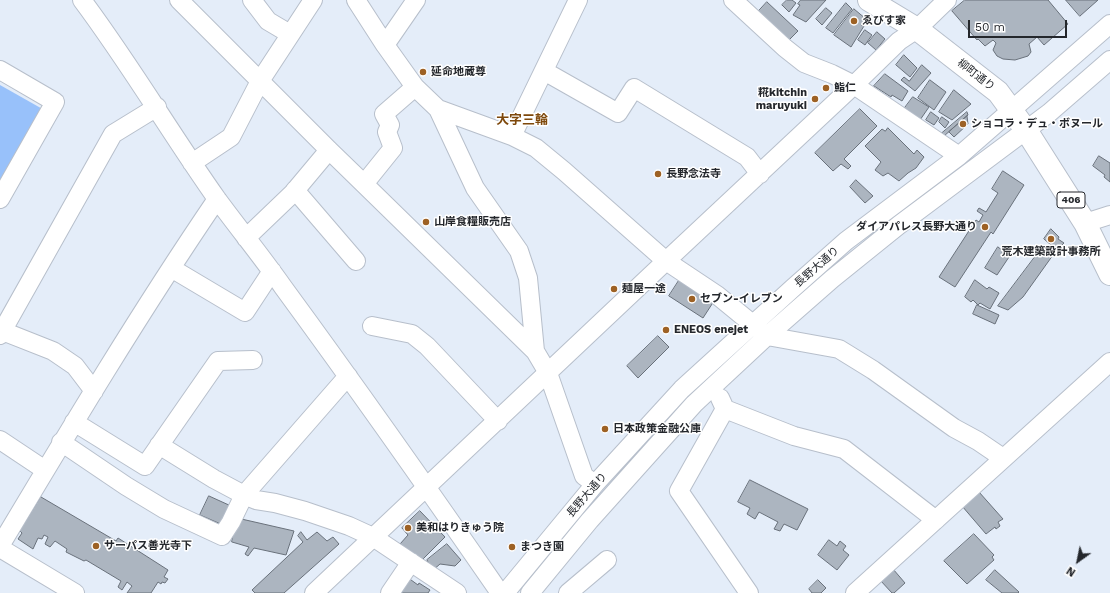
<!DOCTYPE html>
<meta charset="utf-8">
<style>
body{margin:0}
#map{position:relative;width:1110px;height:593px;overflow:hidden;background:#e4edf9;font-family:"Work Sans",sans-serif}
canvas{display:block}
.north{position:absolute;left:1058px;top:541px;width:40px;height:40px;-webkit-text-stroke:3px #fff;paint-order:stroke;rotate:213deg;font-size:11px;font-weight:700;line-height:16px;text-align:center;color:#24272c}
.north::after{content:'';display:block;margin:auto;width:14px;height:18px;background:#24272c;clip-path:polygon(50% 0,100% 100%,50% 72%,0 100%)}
.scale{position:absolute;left:968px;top:20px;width:99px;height:18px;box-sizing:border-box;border:2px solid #24272c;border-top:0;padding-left:5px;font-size:12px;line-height:14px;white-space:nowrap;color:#24272c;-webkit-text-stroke:3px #fff;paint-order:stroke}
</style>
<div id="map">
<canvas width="1110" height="593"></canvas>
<div class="north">N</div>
<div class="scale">50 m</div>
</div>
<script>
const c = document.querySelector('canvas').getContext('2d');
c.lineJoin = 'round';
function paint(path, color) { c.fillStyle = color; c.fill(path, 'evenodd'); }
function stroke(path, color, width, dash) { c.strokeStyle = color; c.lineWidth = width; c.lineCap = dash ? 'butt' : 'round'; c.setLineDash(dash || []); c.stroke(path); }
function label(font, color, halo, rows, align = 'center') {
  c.font = font + ' "Work Sans","Noto Sans JP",sans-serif'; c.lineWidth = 3; c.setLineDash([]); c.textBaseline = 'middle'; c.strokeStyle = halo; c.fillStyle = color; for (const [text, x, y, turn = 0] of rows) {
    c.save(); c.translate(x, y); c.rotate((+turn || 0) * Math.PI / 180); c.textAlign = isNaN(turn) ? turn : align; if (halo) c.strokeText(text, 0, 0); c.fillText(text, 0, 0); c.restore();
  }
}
paint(new Path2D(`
 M0,85L46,111L0,184Z`), '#98c1fa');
const building = new Path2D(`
 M787,0H792L796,3L789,12L782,5Z
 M801,0H826L806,22L793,15L800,5L798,4Z
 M965,0H1048L1068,24L1044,45L1037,37L1029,44L1031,52L1028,56L1015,60L1003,59L997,56L993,50L996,43L993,40L985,46L978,39L977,40L952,11Z
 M1066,0H1098L1080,16Z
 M767,2L798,31L788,41L757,13Z
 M846,3L852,9L833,33L826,28Z
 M826,8L832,13L822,25L816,19Z
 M854,9L866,19L861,25L864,26L851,47L834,35Z
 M865,30L872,35L865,45L858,40Z
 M877,32L885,39L876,50L868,43Z
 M904,55L917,68L910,77L896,65Z
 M922,65L931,73L915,91L901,80L904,77L909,81Z
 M885,74L908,91L902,101L892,95L891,97L874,86Z
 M930,80L946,92L934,110L918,98Z
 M954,90L971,104L952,120L939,112Z
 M913,97L929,107L920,120L904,109Z
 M860,109L877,126L844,159L851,166L848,169L841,164L833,171L815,153Z
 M931,112L939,118L934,125L926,120Z
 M967,112L968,115L944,136L941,134Z
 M967,116L968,124L954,137L949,132Z
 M942,117L949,122L945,128L939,122Z
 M888,128L914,154L917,150L924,157L916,168L908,173L899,181L888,173L883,176L875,170L881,162L865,146L882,129L885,131Z
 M1099,156L1110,163V182L1104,177L1105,175L1093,166Z
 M1003,171L1024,185L993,234L991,232L955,287L939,277L976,220L979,222L983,215L977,211L979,208L986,212L998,193L992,189Z
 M856,180L873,196L865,203L850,187Z
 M1051,229L1059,237L1058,239L1064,243L1057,250L1044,239Z
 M998,247L1003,251L1002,253L1009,257L997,275L985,268Z
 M1041,249L1046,253L1048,251L1053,255L1023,297L1008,310L998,306Z
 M680,279L714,301L703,318L669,296Z
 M975,280L987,289L989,287L999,293L990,309L980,303L978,305L973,300L971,302L965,297Z
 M977,305L999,315L995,324L973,314Z
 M658,336L669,347L638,378L627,366Z
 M750,480L808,509L797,530L784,524L780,531L774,529L778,522L759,512L755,519L747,514L750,508L738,502Z
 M979,492L1003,519L998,522L1000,526L996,529L995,527L986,534L962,506Z
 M209,496L231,506L223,525L200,515Z
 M41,497L116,541L118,538L168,570L164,577L168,579L165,583L162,582L161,584L158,582L151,593H127L132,586L127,582L122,590L118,587L121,581L86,560L84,561L66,552L67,549L55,541L50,547L45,544L48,537L44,535L42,539L38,538L33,549L18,539L22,533L20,531Z
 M420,511L445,537L422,560L413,557L400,544L408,535L402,528Z
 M237,518L294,531L286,555L254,548L248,556L245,554L249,547L232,542Z
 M301,532L307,540L317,532L327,541L333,537L339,544L284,593H255L252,590L303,542L298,536Z
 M974,534L994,555L992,557L994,560L967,584L944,561Z
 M829,540L837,546L840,541L846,546L843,550L849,555L837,570L818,555Z
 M447,544L461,560L455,566L440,564L432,571L427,560Z
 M893,569L905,583L894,593H892L880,580Z
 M995,570L1019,592L1018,593H1002L986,580Z
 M407,577L418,585L419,583L430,590L428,593H397Z
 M818,580L826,588L821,593H812L809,589Z`);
paint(building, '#acb5c0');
stroke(building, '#69717b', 1);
const minor = new Path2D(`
 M82,0C130,64 171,134 217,199C239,229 262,257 283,287C357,388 429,490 500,593
 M179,0L329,150L364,184L535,351L548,373L584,476L595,484
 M252,0L268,21L290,34
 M356,0L385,45L415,87L438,109L475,188L519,251L528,278L535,351
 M733,0L785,48L804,63L832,74L854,85L959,156
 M385,45L416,0
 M0,70L55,102L0,199
 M544,71L618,113L634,88L747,157L760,174
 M438,109L512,136L536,148L564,171L666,261L717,295L767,336L839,349L873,370L954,428L978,441L1003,458
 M512,136L578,0
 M192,163L231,137L260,81L313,0
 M364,184L393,148L387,132L390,125L384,114L415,87
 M295,190L356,261
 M1085,223L1110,215
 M246,238L293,193L329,150
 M171,268L245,312L272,271
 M372,326L412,334L427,346L498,421
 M0,330L53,351L75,366L94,391
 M0,335L113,134L157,107
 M720,398L725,409L679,491L749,593
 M725,409L794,436L844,449L936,520
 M74,422L145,466L218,361L253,360
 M0,440L45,470
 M61,442L126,486L164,509L222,536L231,522L244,495L348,376
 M159,445L214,479L244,495L256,500L275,503L305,511L349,526L373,537L457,593
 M0,546C70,429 140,312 217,199
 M0,548L75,593
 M314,593L666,261L854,85L899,41L917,29L947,0
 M390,593L411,562
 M505,593L595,484L682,389L793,288L846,241L959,156L1110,24
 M530,593L590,520L694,404L767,336L832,279L899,225L1049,113L1110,60
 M568,593L607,560
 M855,593L1110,362`);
const highway = new Path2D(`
 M869,0L917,29L998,92L1026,130L1085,223L1110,274`);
stroke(minor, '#b7bfcb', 20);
stroke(highway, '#b7bfcb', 24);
stroke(minor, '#fff', 18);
stroke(highway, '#fff', 22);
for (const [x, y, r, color] of [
 [854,21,4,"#9d6124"],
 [423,72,4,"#9d6124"],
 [826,88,4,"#9d6124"],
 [815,99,4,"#9d6124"],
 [963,124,4,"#9d6124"],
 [658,174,4,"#9d6124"],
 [426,222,4,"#9d6124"],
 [985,227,4,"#9d6124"],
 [1051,239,4,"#9d6124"],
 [614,289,4,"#9d6124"],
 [692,299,4,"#9d6124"],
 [666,330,4,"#9d6124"],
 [605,429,4,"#9d6124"],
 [408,528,4,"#9d6124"],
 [96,546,4,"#9d6124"],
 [512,547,4,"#9d6124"]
]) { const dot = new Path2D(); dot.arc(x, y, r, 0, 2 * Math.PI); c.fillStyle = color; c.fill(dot); stroke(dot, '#fff', 1.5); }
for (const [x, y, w] of [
 [1071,200,28]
]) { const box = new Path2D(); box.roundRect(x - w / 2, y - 8, w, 16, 3); c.fillStyle = '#fff'; c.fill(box); stroke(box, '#24272c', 1); }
label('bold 10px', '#24272c', null, [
 ["406",1071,200]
]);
label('bold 11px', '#24272c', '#fff', [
 ["ゑびす家",862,21],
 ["延命地蔵尊",431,72],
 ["鮨仁",834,88],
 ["糀kitchin",807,93,"right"],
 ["maruyuki",807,106,"right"],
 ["ショコラ・デュ・ボヌール",971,124],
 ["長野念法寺",666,174],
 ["山岸食糧販売店",434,222],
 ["ダイアパレス長野大通り",977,227,"right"],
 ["荒木建築設計事務所",1051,252,"center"],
 ["麺屋一途",622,289],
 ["セブン-イレブン",700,299],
 ["ENEOS enejet",674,330],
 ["日本政策金融公庫",613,429],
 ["美和はりきゅう院",416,528],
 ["サーパス善光寺下",104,546],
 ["まつき園",520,547]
], 'left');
label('11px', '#24272c', '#fff', [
 ["柳町通り",976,75,38],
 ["長野大通り",817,267,-41],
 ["長野大通り",587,495,-49]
]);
label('bold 13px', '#7e480b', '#fff', [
 ["大字三輪",522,120]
]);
</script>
